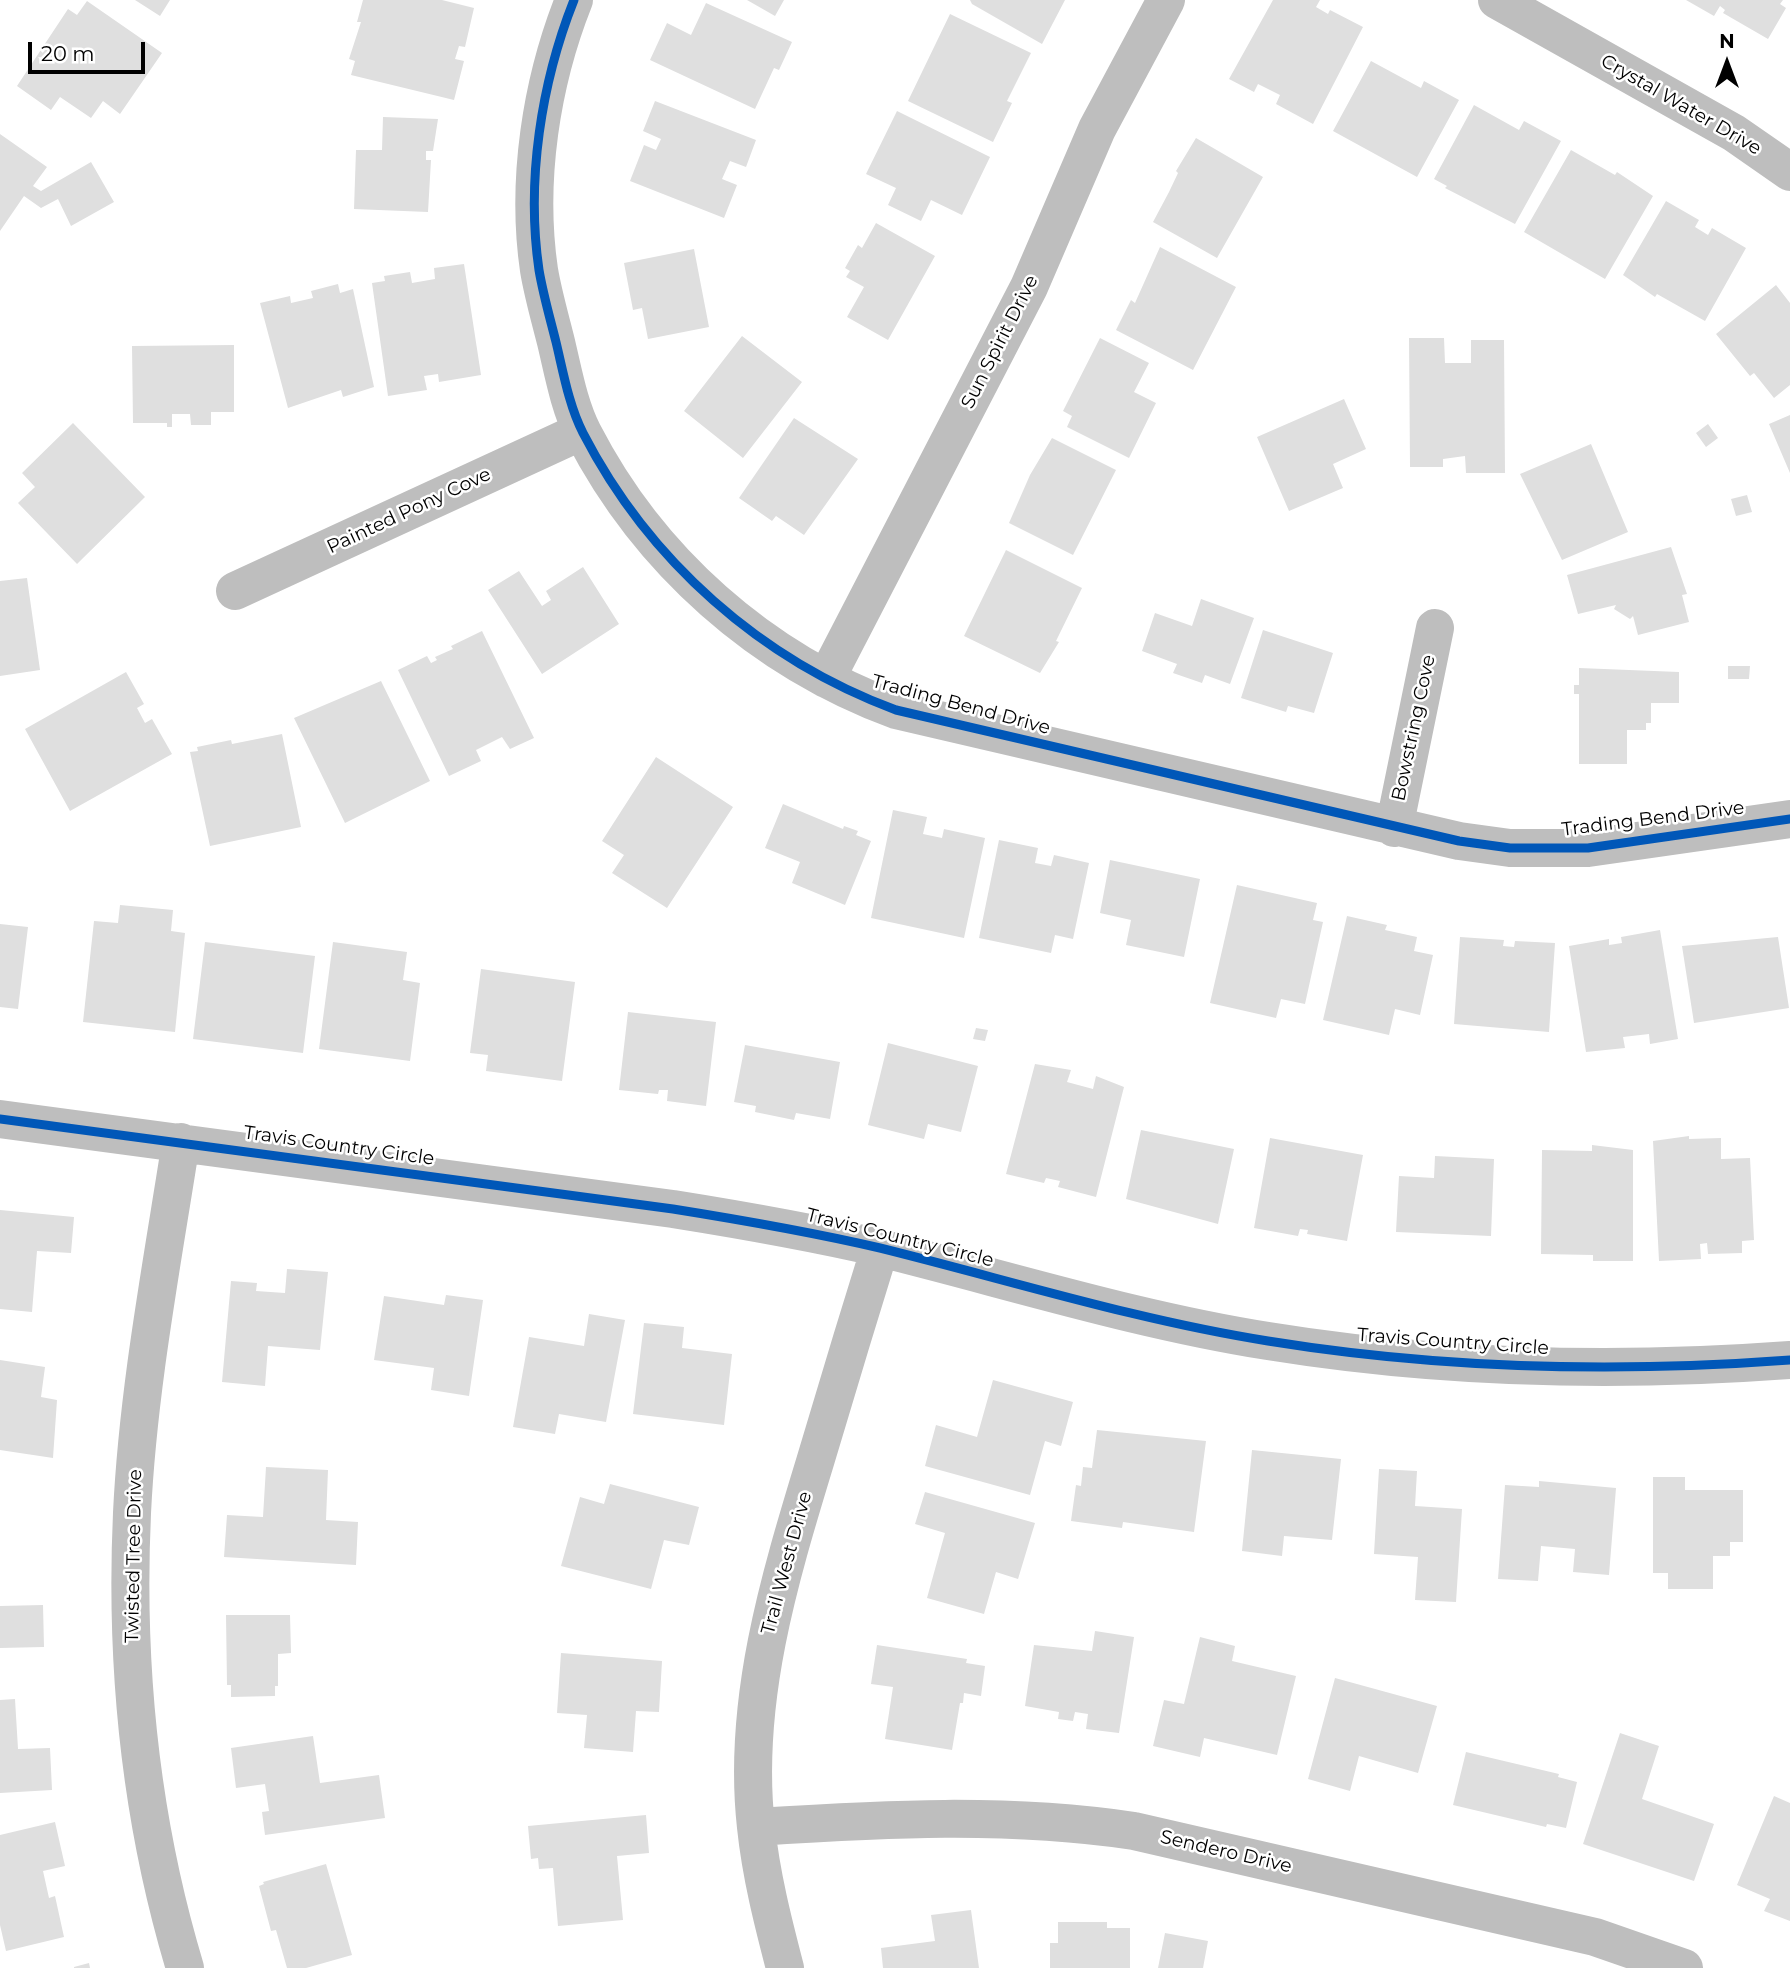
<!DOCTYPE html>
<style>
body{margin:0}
#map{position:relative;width:1790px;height:1968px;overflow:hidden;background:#fff;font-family:Montserrat,sans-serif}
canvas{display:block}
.north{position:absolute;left:1692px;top:28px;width:70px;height:70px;-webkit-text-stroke:5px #fff;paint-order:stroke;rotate:0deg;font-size:19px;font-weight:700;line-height:28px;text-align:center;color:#000}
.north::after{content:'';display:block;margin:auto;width:24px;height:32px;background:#000;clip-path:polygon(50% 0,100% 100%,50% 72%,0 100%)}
.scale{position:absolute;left:28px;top:42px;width:117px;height:32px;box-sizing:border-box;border:4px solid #000;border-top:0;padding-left:9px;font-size:21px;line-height:24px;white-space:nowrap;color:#000;-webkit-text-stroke:5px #fff;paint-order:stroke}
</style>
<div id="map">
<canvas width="1790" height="1968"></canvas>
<div class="north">N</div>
<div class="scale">20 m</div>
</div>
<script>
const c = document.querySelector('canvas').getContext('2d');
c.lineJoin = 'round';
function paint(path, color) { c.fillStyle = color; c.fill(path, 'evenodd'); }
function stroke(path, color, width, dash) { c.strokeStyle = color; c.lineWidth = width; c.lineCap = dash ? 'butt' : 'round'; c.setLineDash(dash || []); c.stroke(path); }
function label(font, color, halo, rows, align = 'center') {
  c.font = font + ' Montserrat,sans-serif'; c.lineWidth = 5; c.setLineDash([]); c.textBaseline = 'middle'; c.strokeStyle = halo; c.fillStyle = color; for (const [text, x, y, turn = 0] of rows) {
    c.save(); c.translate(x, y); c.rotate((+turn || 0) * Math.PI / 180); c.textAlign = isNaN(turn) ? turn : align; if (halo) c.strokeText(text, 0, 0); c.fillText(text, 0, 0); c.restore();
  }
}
paint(new Path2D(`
 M135,0H170L160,16Z
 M363,0H442L474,8L465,47L459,46L455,59L464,61L454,100L351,75L355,61L349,59L361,22H357Z
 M747,0H784L775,16Z
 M970,0H1065L1042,44L972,4Z
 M1273,0H1320L1316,7L1328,14L1330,10L1363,27L1313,124L1276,104L1280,95L1258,84L1254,92L1229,79Z
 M1686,0H1783L1780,4L1786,8L1768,39L1723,13L1725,10L1720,6L1714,16Z
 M87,1L162,53L120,114L103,101L91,118L60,97L51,110L17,86L68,9L77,15Z
 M706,3L792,42L779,70L774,68L755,109L650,60L667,23L691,35Z
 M950,14L1031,53L1007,101L1012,103L993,142L908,101Z
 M1371,61L1421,88L1424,81L1459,100L1417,177L1333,131Z
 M655,101L756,140L746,167L730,161L722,179L737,185L724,218L630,181L644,145L656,150L661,139L643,131Z
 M1474,105L1519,130L1524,121L1561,141L1515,224L1445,188L1447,186L1434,179Z
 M897,111L990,157L962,215L931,200L921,221L888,205L896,188L866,174Z
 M383,117L438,119L433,151H426V160H431L428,212L354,209L356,150H382Z
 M0,134L47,167L33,186L41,191L91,162L114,202L71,226L58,199L41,208L24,196L0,231Z
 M1196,138L1263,177L1217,258L1153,222L1169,192L1178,173L1176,171Z
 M1571,150L1615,175L1617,172L1653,196L1605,279L1524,232Z
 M1666,201L1699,220L1695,227L1708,235L1712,228L1746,248L1705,321L1657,294L1655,297L1623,275Z
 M876,223L935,256L888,340L847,317L864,287L846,277L850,271L845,268L858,245L862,248Z
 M1160,247L1236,287L1193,370L1116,330L1131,300L1135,303Z
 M694,249L709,327L648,339L642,308L633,310L624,263Z
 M464,264L481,375L439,382L438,374L424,376L427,390L388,396L372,283L385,281L384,276L410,272L412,283L435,279L434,268Z
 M338,284L340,293L353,289L374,387L343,397L341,390L288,408L260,303L290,296L291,303L313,298L311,291Z
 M1776,285L1790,303V385L1774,398L1754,373L1750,376L1716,334Z
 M742,336L802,382L743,458L684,411Z
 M1100,338L1149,363L1134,392L1156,403L1129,458L1067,427L1072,416L1063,411Z
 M1409,338H1444L1445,363H1471V340H1504L1505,473H1466L1465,456L1443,459V467H1410Z
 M234,345V412H211V425H191L190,414H172V427H167V423H133L132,346Z
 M1344,399L1366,449L1333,464L1343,488L1289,511L1257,437Z
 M1790,415V473L1769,424Z
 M794,418L858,459L804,535L776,516L772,521L739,498Z
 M73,423L145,497L77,564L18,503L35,487L22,473Z
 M1708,424L1718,438L1706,447L1696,433Z
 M1052,438L1116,470L1073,555L1009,523L1030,475Z
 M1591,444L1628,532L1562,560L1520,474Z
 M1747,495L1752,512L1736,516L1731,499Z
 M1671,547L1687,594L1682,595L1689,622L1638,635L1633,616L1630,619L1614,609L1616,605L1578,614L1567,575Z
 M1006,550L1082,588L1056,641L1059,642L1040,673L964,636Z
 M583,567L619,624L542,674L488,590L519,571L542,606L551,600L546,591Z
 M27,578L40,670L0,676V581Z
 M1201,599L1254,618L1230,684L1205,675L1202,683L1173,673L1177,664L1142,651L1155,613L1192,626Z
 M1263,630L1333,653L1314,713L1288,706L1286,712L1241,698Z
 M482,631L534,738L510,749L502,737L476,750L481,761L449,776L398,670L427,656L431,663L437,660L435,657L453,649L451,646Z
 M1728,666H1750L1749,679H1728Z
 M1579,668L1679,672V703H1651V723H1646V730H1627V764H1579V694H1574V685H1579Z
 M126,672L144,704L137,708L145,723L152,719L172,754L70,811L25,729Z
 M381,681L430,781L345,823L294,718Z
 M282,734L301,827L210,846L190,752L198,751L197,747L231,740L232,744Z
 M656,757L733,807L667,908L612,873L624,855L602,841Z
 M783,804L843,829L844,826L858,831L856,835L871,841L845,905L792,883L800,862L765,848Z
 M893,810L927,817L923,834L942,838L944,829L985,838L964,938L871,918Z
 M999,840L1038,848L1035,863L1051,866L1054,855L1089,863L1073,939L1055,935L1051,953L979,938Z
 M1110,860L1200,879L1184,957L1126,945L1131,920L1100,913Z
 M1237,885L1317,903L1313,920L1323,922L1305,1004L1281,999L1276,1018L1210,1003Z
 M120,905L173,910L171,931L185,933L175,1032L83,1022L94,921L118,923Z
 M1347,916L1387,925L1385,930L1417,937L1414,951L1433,955L1420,1015L1395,1009L1389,1035L1323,1020Z
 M0,924L28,927L18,1009L0,1007Z
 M1660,930L1678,1039L1650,1044L1649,1034L1623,1037L1625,1048L1586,1052L1569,946L1609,939V945L1622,943L1621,937Z
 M1460,937L1504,940L1503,946L1514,947L1515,941L1555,943L1549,1032L1454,1024Z
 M1778,937L1789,1008L1694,1023L1682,946Z
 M205,942L315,956L303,1053L193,1039Z
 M333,942L407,952L403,980L420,983L410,1061L319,1049Z
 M481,969L575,982L562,1081L486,1071L488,1055L470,1053Z
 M628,1012L716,1022L706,1106L667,1101L668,1090H659L658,1094L619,1090Z
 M976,1028L988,1030L985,1041L973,1039Z
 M888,1043L978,1066L961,1132L928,1124L924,1139L868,1125Z
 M745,1045L840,1062L830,1119L796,1113L794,1120L755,1112L756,1106L734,1102Z
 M1035,1064L1071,1070L1067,1082L1093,1089L1096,1076L1124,1087L1096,1197L1058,1187L1060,1181L1046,1178L1044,1183L1006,1174Z
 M1141,1130L1234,1149L1218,1224L1126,1199Z
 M1689,1136V1139L1721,1138V1159L1750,1158L1754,1240L1742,1241V1253L1708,1254L1707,1243L1700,1244L1701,1259L1659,1261L1653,1141Z
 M1270,1138L1363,1155L1347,1241L1307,1234L1308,1230L1300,1229L1298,1236L1254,1228Z
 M1592,1145L1633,1150V1261H1593V1255L1541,1254L1542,1150L1592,1151Z
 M1435,1156L1494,1159L1491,1236L1396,1232L1399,1176L1434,1178Z
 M0,1210L74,1217L71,1253L37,1251L32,1312L0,1309Z
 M287,1269L328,1272L320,1350L268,1346L265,1386L222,1382L231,1281L257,1283L256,1291L285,1293Z
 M446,1295L483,1300L469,1396L431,1390L434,1368L374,1360L384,1296L444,1305Z
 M589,1314L625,1320L606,1422L559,1414L555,1434L513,1427L529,1337L584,1346Z
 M644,1323L684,1327L682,1348L732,1354L724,1425L633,1414Z
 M0,1360L45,1367L41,1397L57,1400L53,1458L0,1450Z
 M993,1380L1073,1402L1061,1446L1045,1441L1030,1495L925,1466L936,1425L977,1437Z
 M1097,1430L1206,1441L1194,1532L1123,1522L1122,1528L1071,1521L1076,1485L1081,1486L1083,1467L1092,1468Z
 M1252,1450L1341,1459L1332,1540L1284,1536L1282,1556L1242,1551Z
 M266,1467L328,1470L326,1520L358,1522L356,1565L224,1557L227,1515L263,1517Z
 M1379,1469L1417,1471L1415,1506L1462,1509L1456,1602L1415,1600L1418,1557L1374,1554Z
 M1653,1477H1685V1490H1743V1542H1730V1556H1713V1589H1668V1573H1653Z
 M1539,1481L1616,1488L1609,1575L1573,1572L1575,1549L1541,1546L1538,1581L1498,1579L1505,1485L1539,1487Z
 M610,1484L699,1507L689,1545L664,1540L651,1589L561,1566L580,1497L604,1504Z
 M925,1492L1035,1523L1018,1579L996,1572L984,1614L927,1598L945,1533L915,1524Z
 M43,1605L44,1647L0,1648V1606Z
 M226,1615H290L291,1653L278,1654V1686H275V1696L231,1697V1685H227Z
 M1095,1631L1134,1637L1119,1733L1086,1729L1088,1714L1075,1712L1073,1721L1058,1719L1059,1712L1025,1706L1034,1645L1092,1651Z
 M1200,1637L1235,1646L1232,1661L1296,1676L1277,1755L1204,1738L1200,1757L1153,1746L1164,1700L1184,1704Z
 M877,1645L967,1659L966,1663L985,1666L981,1696L964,1693L963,1703H960L952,1750L885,1739L893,1687L871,1684Z
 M561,1653L662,1661L659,1712L636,1711L633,1752L584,1748L587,1715L557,1713Z
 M1335,1678L1437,1706L1418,1773L1359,1756L1350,1791L1308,1779Z
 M15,1699L18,1749L50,1748L52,1790L0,1793V1700Z
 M1620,1733L1659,1746L1642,1799L1714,1824L1694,1881L1583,1844Z
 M313,1736L320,1783L379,1775L385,1818L265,1835L262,1812L269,1811L265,1784L236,1788L231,1748Z
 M1466,1752L1559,1774L1558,1777L1577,1782L1566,1828L1547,1824L1546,1827L1453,1805Z
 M1774,1796L1790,1803V1921L1764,1911L1770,1899L1737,1885Z
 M646,1815L649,1853L617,1856L623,1920L558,1926L553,1868L539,1869L538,1858L531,1859L528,1826Z
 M55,1822L65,1866L43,1871L49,1898L55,1896L64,1937L6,1951L0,1925V1835Z
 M326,1864L352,1955L306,1968H287L276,1930L271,1931L259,1886L264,1884L263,1882Z
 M971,1910L979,1968H883L881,1948L935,1941L931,1915Z
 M1058,1922H1107V1928H1130V1968H1050V1943H1058Z
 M1165,1933L1208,1941L1203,1968H1158Z
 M89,1963L90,1968H74V1967Z`), '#dfdfdf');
stroke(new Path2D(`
 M574,0C541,83 526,181 539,270C543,294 550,318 556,342C563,371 569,406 583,433C649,561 761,660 896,710L1459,841L1510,848H1588L1790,819
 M1497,0L1734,133L1790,172
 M235,591L582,431
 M826,679L1029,287L1097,129L1166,0
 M1394,828L1435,628
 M0,1119L673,1209C742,1220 811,1232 880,1248C1009,1280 1136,1320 1268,1341C1441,1369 1615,1373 1790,1360
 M181,1142C162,1264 138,1389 132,1513C125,1666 141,1822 185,1968
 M756,1827C884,1819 1005,1812 1134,1831L1595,1937L1684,1968
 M785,1968C773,1922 761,1875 756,1827C742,1702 779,1580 815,1462C836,1391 858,1319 880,1248`), '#bebebe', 38);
stroke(new Path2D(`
 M574,0C541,83 526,181 539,270C543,294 550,318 556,342C563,371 569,406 583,433C649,561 761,660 896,710L1459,841L1510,848H1588L1790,819
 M0,1119L673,1209C742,1220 811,1232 880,1248C1009,1280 1136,1320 1268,1341C1441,1369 1615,1373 1790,1360`), '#0057b8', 9);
label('19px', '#000', '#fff', [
 ["Crystal Water Drive",1681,105,30],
 ["Sun Spirit Drive",1000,342,-63],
 ["Painted Pony Cove",409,511,-25],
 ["Trading Bend Drive",961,705,15],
 ["Bowstring Cove",1414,728,-78],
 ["Trading Bend Drive",1653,819,-7],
 ["Travis Country Circle",339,1146,8],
 ["Travis Country Circle",900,1238,14],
 ["Travis Country Circle",1453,1342,4],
 ["Twisted Tree Drive",134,1556,-89],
 ["Trail West Drive",787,1563,-75],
 ["Sendero Drive",1226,1852,13]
]);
</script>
